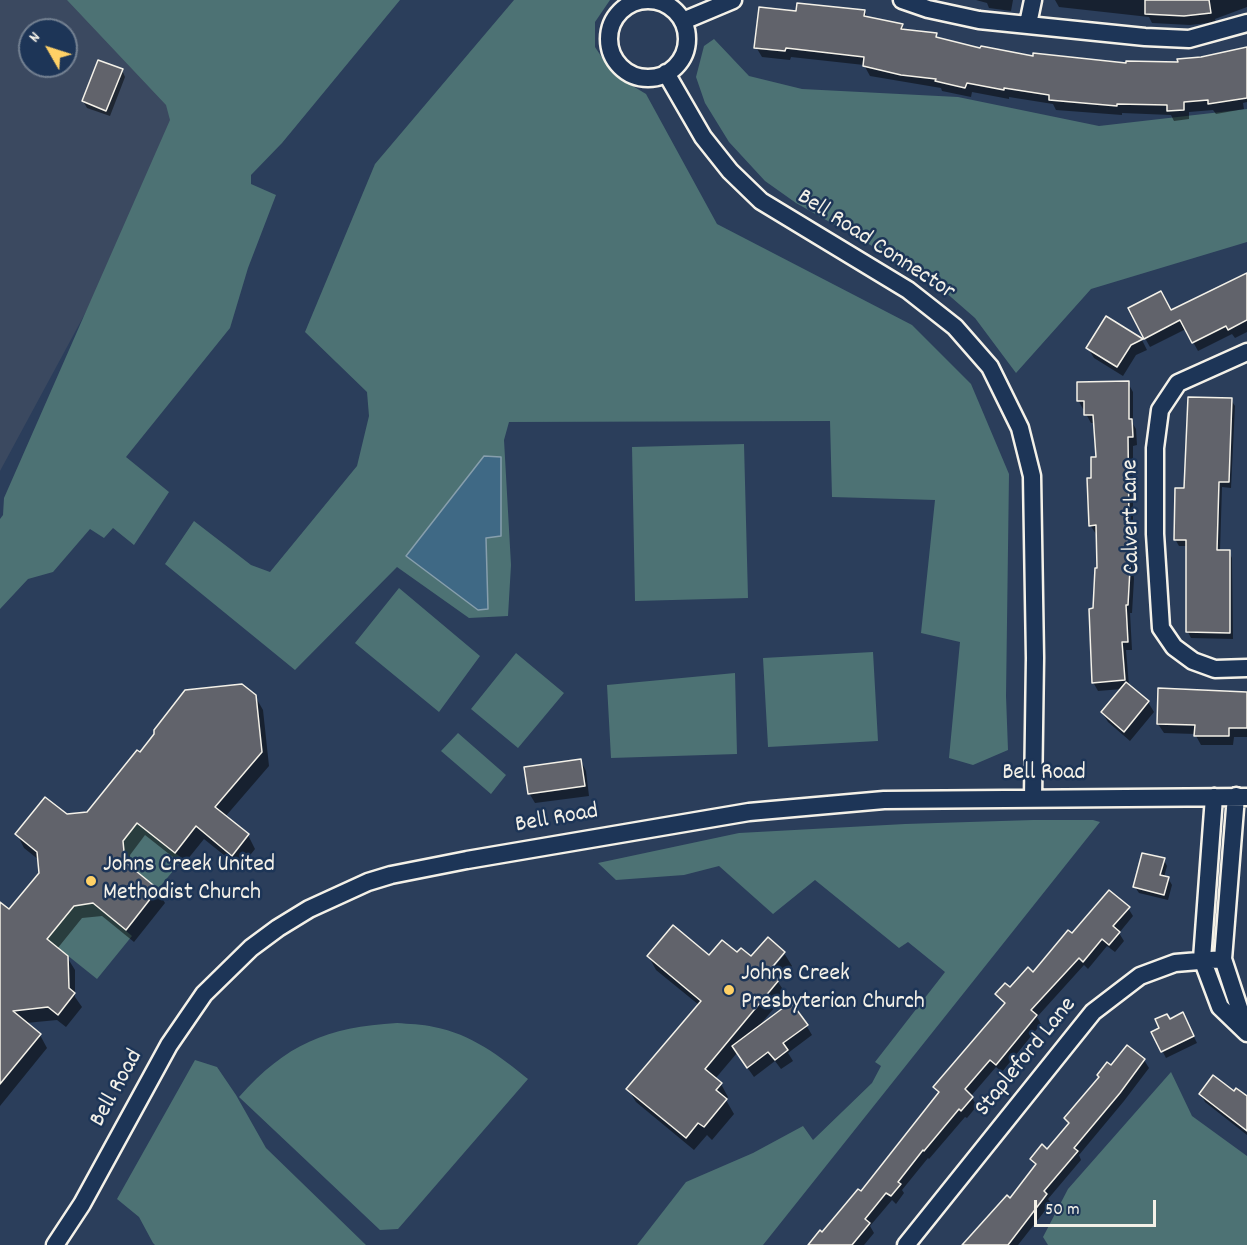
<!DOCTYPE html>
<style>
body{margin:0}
#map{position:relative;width:1247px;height:1245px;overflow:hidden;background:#2b3e5b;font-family:Dekko,sans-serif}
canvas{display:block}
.north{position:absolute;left:18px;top:18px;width:60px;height:60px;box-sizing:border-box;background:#1d3557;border:2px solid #738091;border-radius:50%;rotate:309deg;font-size:16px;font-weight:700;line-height:24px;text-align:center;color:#f4f1e8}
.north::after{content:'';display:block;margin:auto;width:21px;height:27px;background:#ffd166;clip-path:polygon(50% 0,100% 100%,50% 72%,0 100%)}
.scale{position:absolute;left:1034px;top:1200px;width:122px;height:27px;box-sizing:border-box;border:3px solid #f4f1e8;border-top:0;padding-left:8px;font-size:18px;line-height:21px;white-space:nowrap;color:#f4f1e8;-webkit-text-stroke:4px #1d3557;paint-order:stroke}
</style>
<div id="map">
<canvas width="1247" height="1245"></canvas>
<div class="north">N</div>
<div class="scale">50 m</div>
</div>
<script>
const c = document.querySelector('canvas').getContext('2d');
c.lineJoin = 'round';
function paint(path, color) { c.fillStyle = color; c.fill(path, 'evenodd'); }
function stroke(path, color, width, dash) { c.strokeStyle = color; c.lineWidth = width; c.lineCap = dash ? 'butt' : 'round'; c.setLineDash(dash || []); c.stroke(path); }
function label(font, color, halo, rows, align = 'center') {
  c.font = font + ' Dekko,sans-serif'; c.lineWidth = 5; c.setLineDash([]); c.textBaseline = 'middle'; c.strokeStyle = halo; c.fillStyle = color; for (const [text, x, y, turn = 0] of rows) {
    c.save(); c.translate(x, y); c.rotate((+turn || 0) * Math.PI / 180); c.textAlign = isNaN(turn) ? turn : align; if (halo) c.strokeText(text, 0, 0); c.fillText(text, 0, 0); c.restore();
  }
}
paint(new Path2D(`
 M0,0H244L162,171L0,471ZM30,30H66V66H30Z`), '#3b4960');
paint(new Path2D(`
 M67,0H400L282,143L251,175V184L276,195L248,268L230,328L126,457L169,492L134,545L113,528L104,538L90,529L53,572L28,579L0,609V519L3,515L4,498L170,120L166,105Z
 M514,0H610L595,22V47L613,74L646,94L717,224L912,325L971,384L1009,474L1006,696L1008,750L973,765L949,758L960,642L921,633L935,500L832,497L830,421L509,422L504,440L511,565L508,616L469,618L397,567L295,670L165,564L194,521L251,565L270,572L357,466L369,416L367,392L305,332L375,164Z
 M714,39L749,76L802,89L958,97L1099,126L1247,109V242L1091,289L1016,373L975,318L936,284L904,264L796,203L765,181L729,142L705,103L696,77L704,46Z
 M744,444L748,598L635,601L632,447Z
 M399,588L480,656L439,712L355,643Z
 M873,652L878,741L768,747L763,658Z
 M516,653L564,693L518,748L471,709Z
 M735,673L737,754L611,758L607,685Z
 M458,733L506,775L491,794L441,751Z
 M1033,820H1093L1100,822L763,1245H637L686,1182L753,1153L803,1126L813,1140L872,1083L881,1066L875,1062L945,972L908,942L899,948L815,880L773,914L719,866L684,875L616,880L598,863L739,833L905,824Z
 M137,823L183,859L158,889L125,862L123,841Z
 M93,903L132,936L97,979L47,939L74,906Z
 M397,1023C409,1024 422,1024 434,1027C471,1034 500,1056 528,1079L398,1229L380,1230L239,1097C286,1044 327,1027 397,1023Z
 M195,1060L217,1067L236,1095L266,1148L366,1245H155L153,1243L139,1217L117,1199Z
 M1171,1072L1192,1116L1247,1156V1245H1048L1043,1237L1068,1189Z`), '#4d7274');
const water = new Path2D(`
 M484,456L501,457V536L486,538L488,609L478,610L406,556Z`);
paint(water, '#3f6985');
stroke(water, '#879fad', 1.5);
paint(new Path2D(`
 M976,0H1013L1011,11L989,8L987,3Z
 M1055,0H1247V7L1215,19L1216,22L1190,25L1152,23L1149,17L1059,7Z
 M864,11L868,18L902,25L905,31L936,35L939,40L981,50L1034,58L1127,64H1179L1247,48V102L1243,103L1244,109L1216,114L1213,110L1189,112V119L1174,121L1171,115L1122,113V115L1056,110L1053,104L1009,97V99L972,92L971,97L942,91L941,88L870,76L864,65L791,57L790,60L762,57L756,47L797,13Z
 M122,70L125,77L110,116L87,108L83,101Z
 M1247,274V332L1235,338L1232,334L1198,351L1186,329L1150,347L1145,338L1171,312Z
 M1106,318L1142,340L1147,350L1136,355L1123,376L1094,358L1088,348Z
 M1128,383L1133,392V424L1136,429L1137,445L1133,446V532L1130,533L1134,579L1132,613H1130L1132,650H1126L1129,686L1148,702L1154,712L1130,741L1108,722L1102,712L1122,689L1098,691L1093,682L1091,652H1092L1099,569L1098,534H1096L1090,525L1093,480L1097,458L1095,423H1091L1086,414V409H1083L1078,400Z
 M1231,400L1235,406L1231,488L1222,487L1220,551L1229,552L1232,558L1233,639L1191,638L1188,632L1187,546H1179L1175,539L1186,490Z
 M1237,691H1247V737H1234L1233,745H1201L1195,734L1164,733L1158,724Z
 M255,696L263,710L269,766L225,817L248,835L255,849L240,868L204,839L183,865L145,835L130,855L131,869L157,890L165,903L134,942L102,916L82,918L57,949L67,957L75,970V997L82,1007L66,1027L57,1020L26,1023L40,1035L47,1048L0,1106V904L9,911L41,874L39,860L24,848L17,834L66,816L88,814L141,754Z
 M581,761L586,771L589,796L535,803L529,793Z
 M1164,860L1167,866L1164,877L1168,878L1172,885L1168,900L1139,893L1135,887Z
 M1128,908L1133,916L1119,933L1124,941L1115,952L1107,946L1088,969L1084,965L1037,1017L1041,1024L1002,1072L996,1067L971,1096L977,1106L967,1118L965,1117L929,1159L928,1158L902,1190L904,1193L896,1204L892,1200L870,1226L874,1233L864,1245H809L861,1193L915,1125L914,1123L939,1094L935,1087L1005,1005L997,994L1010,989L1033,974L1072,936Z
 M784,953L792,966L778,982L786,994L759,1026L806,1025L812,1035L788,1053L793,1061L781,1069L775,1061L754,1077L737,1053L715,1079L721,1084L728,1097L726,1100L734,1114L712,1140L707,1135L694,1150L636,1102L628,1089L699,1005L656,970L649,957H710L737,955L751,959ZM781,954H785L765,978L762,976Z
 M1169,1021H1186L1197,1043L1166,1058L1153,1033Z
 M1127,1047L1144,1060L1149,1068L1124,1101L1079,1155L1081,1160L1048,1199L1051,1203L1018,1245H967L1010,1200L1036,1166L1032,1159L1047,1151L1069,1125L1066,1119Z
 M1234,1093L1247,1098V1135L1205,1102L1201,1094Z`), '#0007');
const building = new Path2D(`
 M1145,0H1209L1211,13L1184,16L1145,14Z
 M797,3L865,10L864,16L903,24L901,29L937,33L936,37L980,48L981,46L1033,56V53L1126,63V61L1178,62L1177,59L1201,57L1247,47V98L1208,104V100L1184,102V110L1167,111V105L1117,104V106L1049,100V95L1004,88V90L967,83L965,88L935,81L936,79L901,75L863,66L864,57L786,48L785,51L754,48L759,7L796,11Z
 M98,60L123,69L106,111L82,101Z
 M1247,273V320L1228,330L1226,326L1192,343L1180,320L1144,339L1128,308L1161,291L1171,310Z
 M1106,316L1143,339L1131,345L1117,367L1086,348Z
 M1129,381V419H1132L1133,437H1128L1129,524H1126L1130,569L1128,605H1126L1128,642H1122L1125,680L1092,683L1089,609L1093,608L1095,568H1097L1096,525L1089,526L1087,478H1091V457H1096L1093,415H1084V401H1077V382Z
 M1188,397L1232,398L1229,482H1219L1217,550H1230V633L1186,632V540H1174L1175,488H1184Z
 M1126,682L1149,701L1124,732L1101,712Z
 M242,684L256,695L262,752L215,807L249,834L232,856L196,826L175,853L137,823L123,841L125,862L158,889L126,930L93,903L74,906L47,939L68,956L69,988L75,993L58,1015L48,1007L13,1011L41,1034L0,1084V902L9,909L39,873L37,852L15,834L45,797L67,814L87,812L137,750L140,752L154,734V730L185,690Z
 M1158,688L1247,692V728H1229V736H1194L1195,725L1157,724Z
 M581,759L585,786L528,794L524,767Z
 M1142,853L1165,858L1160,875L1169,877L1164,895L1133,887Z
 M1109,890L1130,907L1113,926L1120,932L1109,945L1102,939L1083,962L1079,958L1031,1010L1037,1015L996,1065L990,1060L965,1089L973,1097L961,1111L959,1109L924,1151L923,1150L898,1182L901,1184L891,1196L886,1193L865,1219L870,1223L852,1245H808L820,1230L822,1232L858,1189L861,1191L939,1092L933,1087L1005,1003L995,994L1005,983L1010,987L1028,967L1033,972L1068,930L1072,933Z
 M673,925L709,955L722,940L737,952L741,948L751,956L768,937L785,952L769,971L779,980L705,1069L722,1083L716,1090L727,1099L704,1127L698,1123L686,1138L626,1089L701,1001L647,956Z
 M791,1002L808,1025L783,1043L788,1050L775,1060L768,1052L747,1068L732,1046Z
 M1183,1012L1194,1036L1161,1052L1151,1032L1159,1028L1155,1019L1167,1014L1170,1019Z
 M1127,1045L1145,1059L1120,1093L1074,1148L1078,1151L1044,1191L1047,1194L1008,1245H962L1007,1195L1010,1198L1036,1164L1030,1159L1042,1144L1047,1149L1069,1123L1064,1118L1099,1077L1097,1075L1107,1062L1111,1065Z
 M1213,1075L1234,1091L1236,1088L1247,1096V1131L1199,1094Z`);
paint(building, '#61636b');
stroke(building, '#f4f1e8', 1.5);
const minor = new Path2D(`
 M902,0L928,9L979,20L1145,37L1189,39L1247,23
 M609 39a39 39 0 1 1 78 0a39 39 0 1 1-78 0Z
 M683,21L733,0
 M1028,24L1033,0
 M666,73L703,137L730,171L761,201L908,290L955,327L990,367L1020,428L1032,476L1035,658L1033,798
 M1247,352L1178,383L1160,410L1155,448V534L1161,628L1174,647L1193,661L1215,669L1247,668
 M1236,796L1223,959L1246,1029
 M1214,797L1202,959L1220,1007L1247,1033
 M55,1245L82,1204L169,1045L204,994L251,948L278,928L309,909L368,882L391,875L467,860L749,812L884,800L1247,797
 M906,1245L1093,1012L1140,976L1175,963L1223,959`);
stroke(minor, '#f4f1e8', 21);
stroke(minor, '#1d3557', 16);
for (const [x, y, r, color] of [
 [91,881,6,"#ffd166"],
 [729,990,6,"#ffd166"]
]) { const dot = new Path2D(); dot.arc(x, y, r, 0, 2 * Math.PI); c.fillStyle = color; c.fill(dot); stroke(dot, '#1d3557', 2); }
label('24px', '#f4f1e8', '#1d3557', [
 ["Bell Road Connector",875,246,33],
 ["Calvert Lane",1133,517,-91],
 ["Bell Road",1044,775],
 ["Bell Road",557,820,-10],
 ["Stapleford Lane",1027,1058,-51],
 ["Bell Road",118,1089,-61]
]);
label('24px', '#f4f1e8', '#1d3557', [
 ["Johns Creek United",103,867],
 ["Methodist Church",103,895],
 ["Johns Creek",741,976],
 ["Presbyterian Church",741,1004]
], 'left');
</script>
